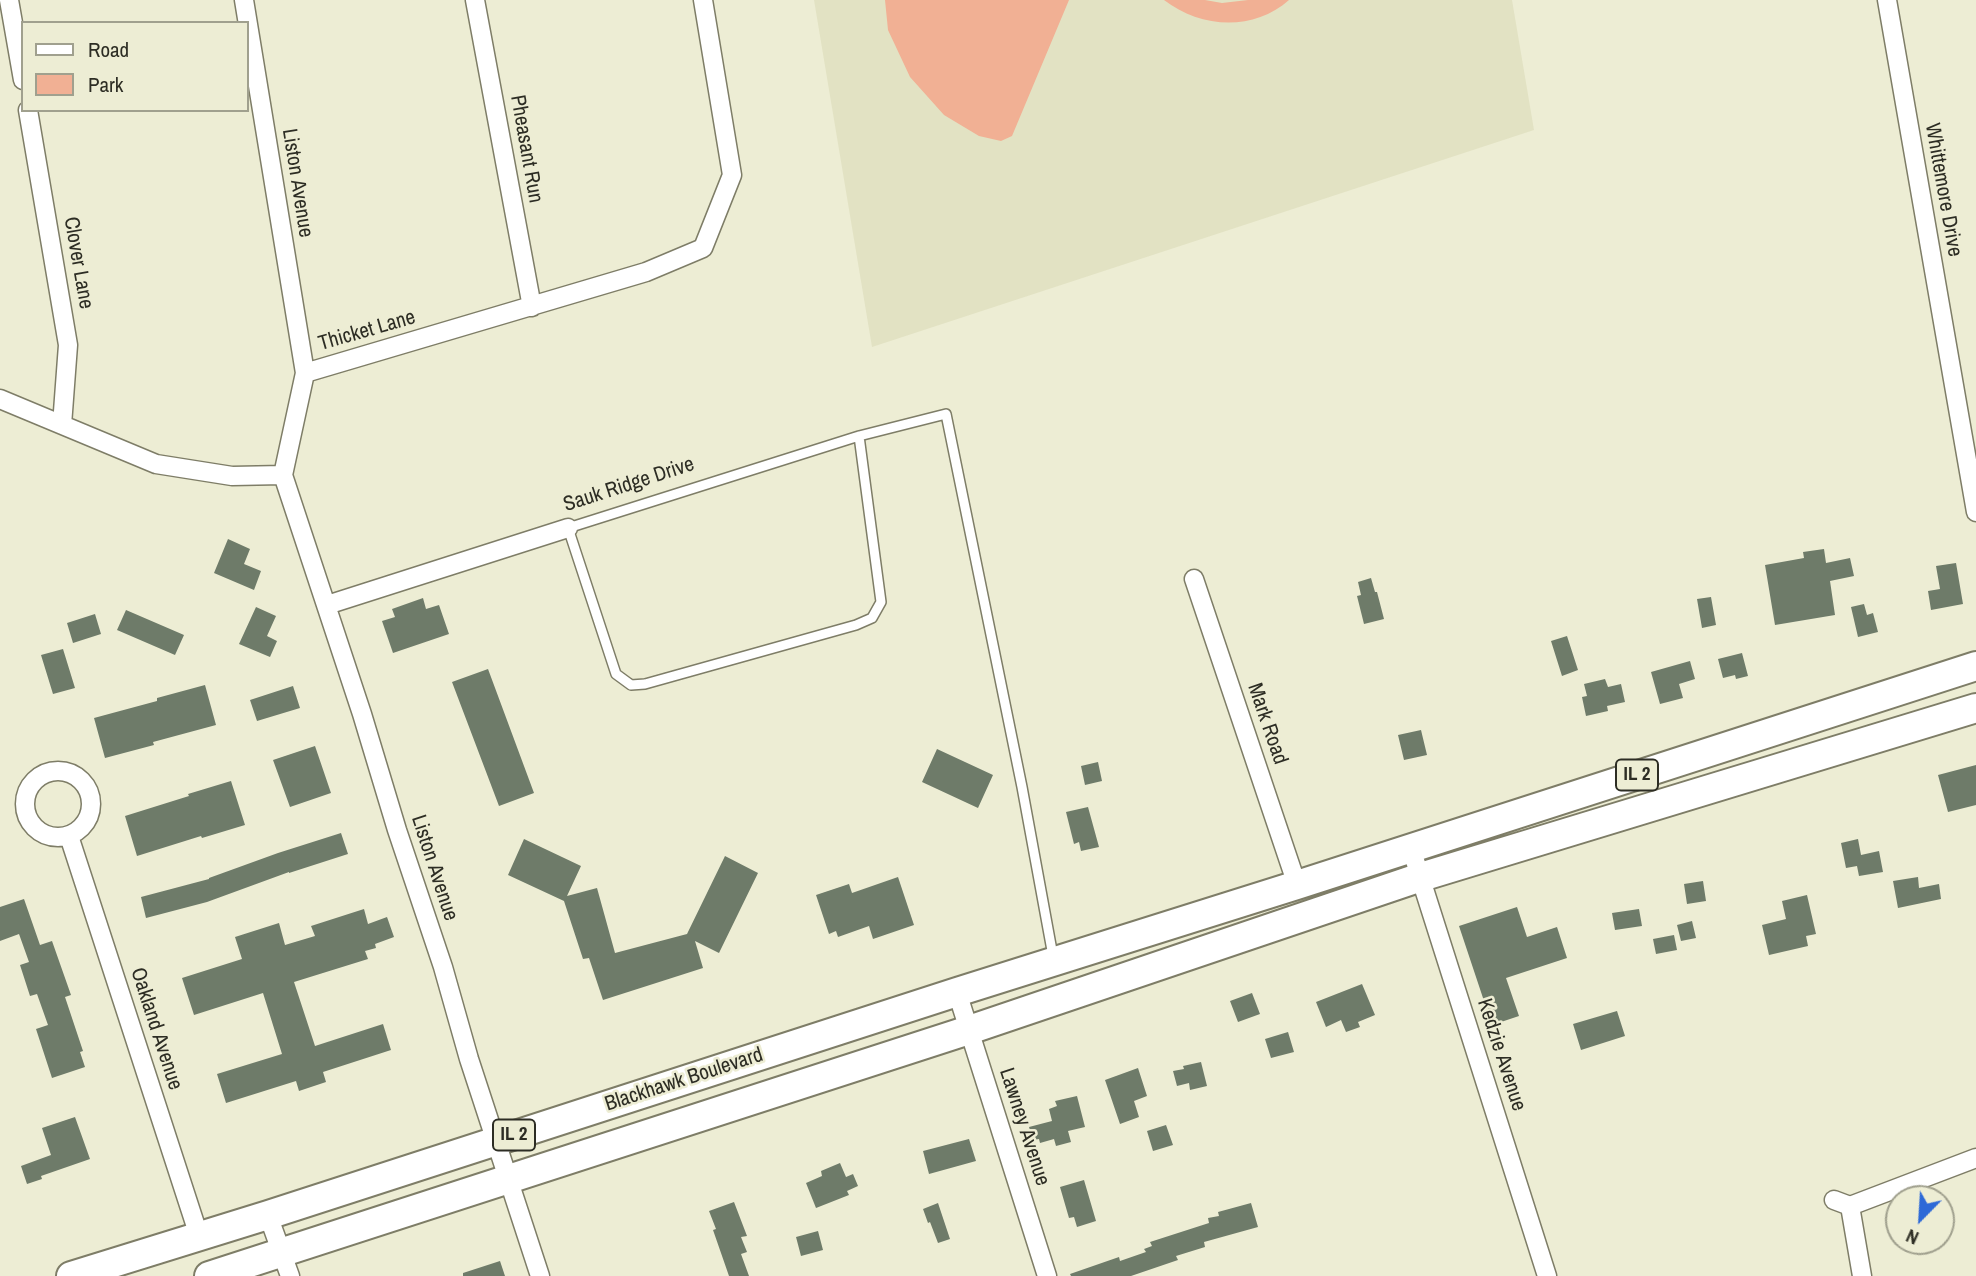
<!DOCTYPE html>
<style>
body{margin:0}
#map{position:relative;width:1976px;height:1276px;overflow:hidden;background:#ededd4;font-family:"Archivo Narrow",sans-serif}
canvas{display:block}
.legend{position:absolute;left:21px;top:21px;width:228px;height:91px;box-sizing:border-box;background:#ededd4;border:2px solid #a0a08e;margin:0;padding:9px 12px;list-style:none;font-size:21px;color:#2d2d24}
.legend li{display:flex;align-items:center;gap:14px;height:35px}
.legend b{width:35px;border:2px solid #a0a08e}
.north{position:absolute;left:1885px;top:1185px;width:70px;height:70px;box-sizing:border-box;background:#ededd4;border:2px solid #a0a08e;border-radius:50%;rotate:204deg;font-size:19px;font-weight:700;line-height:28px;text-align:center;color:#2d2d24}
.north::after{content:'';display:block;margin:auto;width:24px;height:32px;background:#2d69d7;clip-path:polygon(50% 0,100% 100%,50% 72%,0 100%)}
</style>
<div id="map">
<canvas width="1976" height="1276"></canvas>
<ul class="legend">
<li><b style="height:9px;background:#fff"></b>Road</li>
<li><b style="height:19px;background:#f1b094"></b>Park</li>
</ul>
<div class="north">N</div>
</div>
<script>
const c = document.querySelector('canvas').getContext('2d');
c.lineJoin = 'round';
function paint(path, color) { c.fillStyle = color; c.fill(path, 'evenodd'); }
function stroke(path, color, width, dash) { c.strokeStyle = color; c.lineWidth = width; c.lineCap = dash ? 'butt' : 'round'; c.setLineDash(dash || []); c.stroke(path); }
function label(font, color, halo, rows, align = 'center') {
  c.font = font + ' "Archivo Narrow",sans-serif'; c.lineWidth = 5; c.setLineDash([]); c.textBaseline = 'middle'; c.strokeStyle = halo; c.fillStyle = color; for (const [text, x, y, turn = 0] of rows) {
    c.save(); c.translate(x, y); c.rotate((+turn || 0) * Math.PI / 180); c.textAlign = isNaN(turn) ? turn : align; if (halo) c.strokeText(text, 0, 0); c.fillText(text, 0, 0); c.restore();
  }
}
paint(new Path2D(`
 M814,0H1512L1534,130L872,347Z`), '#e2e2c3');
paint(new Path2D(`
 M885,0H1069L1012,136L1001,141L979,136L944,115L910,77L888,30Z
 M1164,0H1205L1222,3L1248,0H1289C1253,32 1200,28 1164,0Z`), '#f1b094');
paint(new Path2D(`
 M228,539L250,549L244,564L261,571L254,590L214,573Z
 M1824,549L1826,563L1850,558L1854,576L1830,581L1835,615L1775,625L1765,565L1804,558L1803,552Z
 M1956,563L1963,604L1931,610L1928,591L1940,589L1936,566Z
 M1371,578L1375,592H1377L1384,619L1364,624L1357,596L1361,595L1358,582Z
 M1711,597L1716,625L1702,628L1697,599Z
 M423,598L426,609L439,605L449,634L393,653L382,621L395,617L392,609Z
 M1864,604L1867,615L1873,613L1878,632L1858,637L1851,607Z
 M256,607L276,616L267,636L277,641L270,657L239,644Z
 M126,610L184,635L175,655L117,630Z
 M95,614L101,634L73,643L67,623Z
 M1567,636L1578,670L1562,676L1551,641Z
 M63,649L75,688L53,694L41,655Z
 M1742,653L1748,676L1736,679L1735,675L1723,678L1718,659Z
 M1690,661L1695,679L1679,684L1683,698L1660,704L1651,672Z
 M488,669L534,793L499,806L452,682Z
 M1605,679L1608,687L1621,684L1625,702L1607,706L1608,711L1586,716L1582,697L1587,696L1584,684Z
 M205,685L216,725L153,742L154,745L105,758L94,718L157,701V698Z
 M293,686L300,708L257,721L250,700Z
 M1421,730L1427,755L1404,760L1398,735Z
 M315,746L331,793L290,807L273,760Z
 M937,749L993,775L978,808L922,782Z
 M1098,762L1102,781L1085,785L1081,766Z
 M1976,765V805L1948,812L1938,775Z
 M231,781L245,825L202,838L201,836L137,856L125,816L189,796L188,794Z
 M1088,807L1099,847L1081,851L1079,842L1074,844L1066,812Z
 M341,833L348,854L289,873V872L207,902L146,918L141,897L209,879V878L278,853Z
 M524,839L581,866L567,896L597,888L615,953L687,934L725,856L758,873L719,953L695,941L703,968L603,1000L589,958L583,959L564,901L508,875Z
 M1858,839L1861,855L1879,851L1883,872L1859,876L1857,866L1846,868L1841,843Z
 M898,877L914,925L873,939L869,926L838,937L836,931L829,934L816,895L849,884L852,893Z
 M1918,877L1919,888L1939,884L1941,899L1898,908L1893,881Z
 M1703,881L1706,901L1687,904L1684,884Z
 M1807,895L1816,934L1806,936L1808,946L1769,955L1762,925L1786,919L1782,901Z
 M24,899L40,945L52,941L71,995L65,997L83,1051L80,1052L85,1067L52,1078L36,1029L48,1025L37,994L30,996L20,965L29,962L19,934L0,941V907Z
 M1517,907L1527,937L1557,927L1567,958L1506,978L1519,1016L1492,1025L1459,926Z
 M364,909L368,924L387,917L394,937L375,944L376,948L365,951L368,959L294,982L315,1046L383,1024L391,1050L323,1072L326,1082L299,1091L296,1081L226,1103L217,1074L282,1054L263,993L194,1015L182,978L242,959L235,937L279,923L285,945L315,936L311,926Z
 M1639,909L1642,926L1615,930L1612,913Z
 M1692,921L1696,938L1681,941L1677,925Z
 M1674,935L1677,950L1656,954L1653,939Z
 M1362,984L1375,1015L1358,1022L1360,1027L1346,1032L1341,1020L1326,1027L1316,1002Z
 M1252,993L1260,1014L1238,1022L1230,1001Z
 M1617,1011L1625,1036L1581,1050L1573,1024Z
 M1288,1032L1294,1052L1271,1058L1265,1039Z
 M1201,1062L1207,1086L1190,1090L1189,1083L1177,1086L1173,1071L1184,1069L1183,1066Z
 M1138,1068L1147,1096L1134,1101L1139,1117L1120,1124L1105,1080Z
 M1077,1096L1085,1127L1068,1131L1071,1142L1056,1146L1054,1139L1040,1143L1039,1139L1033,1140L1029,1127L1052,1121L1049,1109L1057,1106L1055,1101Z
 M75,1117L90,1159L41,1176L42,1179L27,1184L21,1166L51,1155L42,1128Z
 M1166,1125L1173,1145L1153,1151L1147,1131Z
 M969,1139L976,1161L929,1174L923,1151Z
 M840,1163L846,1177L853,1174L858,1186L847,1191L849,1195L816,1208L806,1183L822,1176L821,1171Z
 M1084,1180L1096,1221L1077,1227L1074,1217L1069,1218L1060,1187Z
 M734,1202L747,1236L741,1237L747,1252L741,1254L749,1276H729L713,1230L716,1229L709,1211Z
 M938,1203L950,1239L938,1243L930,1222L928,1223L923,1209Z
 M1251,1203L1258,1227L1204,1242L1205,1247L1176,1256L1178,1260L1131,1276H1071L1070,1274L1119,1257L1120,1261L1146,1252L1144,1249L1152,1246L1150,1242L1209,1223L1208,1218L1219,1216L1218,1212Z
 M818,1231L823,1250L801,1256L796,1237Z
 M500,1261L505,1276H463V1273Z`), '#6e7b69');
const lane = new Path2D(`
 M859,436L881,602L872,618L856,625L645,684L631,685L616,674L568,528L859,436L946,414L1022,787L1053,956`);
const street = new Path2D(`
 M9,0L23,80
 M244,0L305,373
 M475,0L532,307
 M1887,0L1976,512
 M28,110L68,345L62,425
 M0,399L156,464L232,476L283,475L305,373L646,272L703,248L732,175L703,0
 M283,475L362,714L397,830L443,967L469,1059L540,1276
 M1194,579L1297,885
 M327,605L568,528
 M25 804a33 33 0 1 1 66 0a33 33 0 1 1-66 0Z
 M69,836L199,1236
 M1411,848L1547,1276
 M957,992L1047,1276
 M1834,1200L1850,1206L1976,1158
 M1850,1206L1862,1276
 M268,1215L290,1276`);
const primary = new Path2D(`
 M71,1276L268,1215L957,992L1297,885L1976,666
 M209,1276L969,1030L1421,877L1976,708`);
stroke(lane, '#7e7d67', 12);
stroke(street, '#7e7d67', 21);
stroke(primary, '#7e7d67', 32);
stroke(lane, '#fff', 9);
stroke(street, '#fff', 18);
stroke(primary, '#fff', 28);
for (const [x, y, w] of [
 [1637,775,42],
 [514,1135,42]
]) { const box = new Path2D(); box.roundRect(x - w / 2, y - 15.5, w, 31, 5); c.fillStyle = '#ededd4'; c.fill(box); stroke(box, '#2d2d24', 2); }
label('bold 19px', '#2d2d24', null, [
 ["IL 2",1637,775],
 ["IL 2",514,1135]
]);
label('21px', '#2d2d24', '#ededd4', [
 ["Pheasant Run",526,149,80],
 ["Liston Avenue",297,183,81],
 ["Whittemore Drive",1943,190,80],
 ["Clover Lane",78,263,80],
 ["Thicket Lane",367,331,-16],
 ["Sauk Ridge Drive",629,485,-18],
 ["Mark Road",1267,724,71],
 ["Liston Avenue",434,868,72],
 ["Oakland Avenue",156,1029,72],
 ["Kedzie Avenue",1501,1055,72],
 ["Blackhawk Boulevard",684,1080,-18],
 ["Lawney Avenue",1024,1127,72]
]);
</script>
